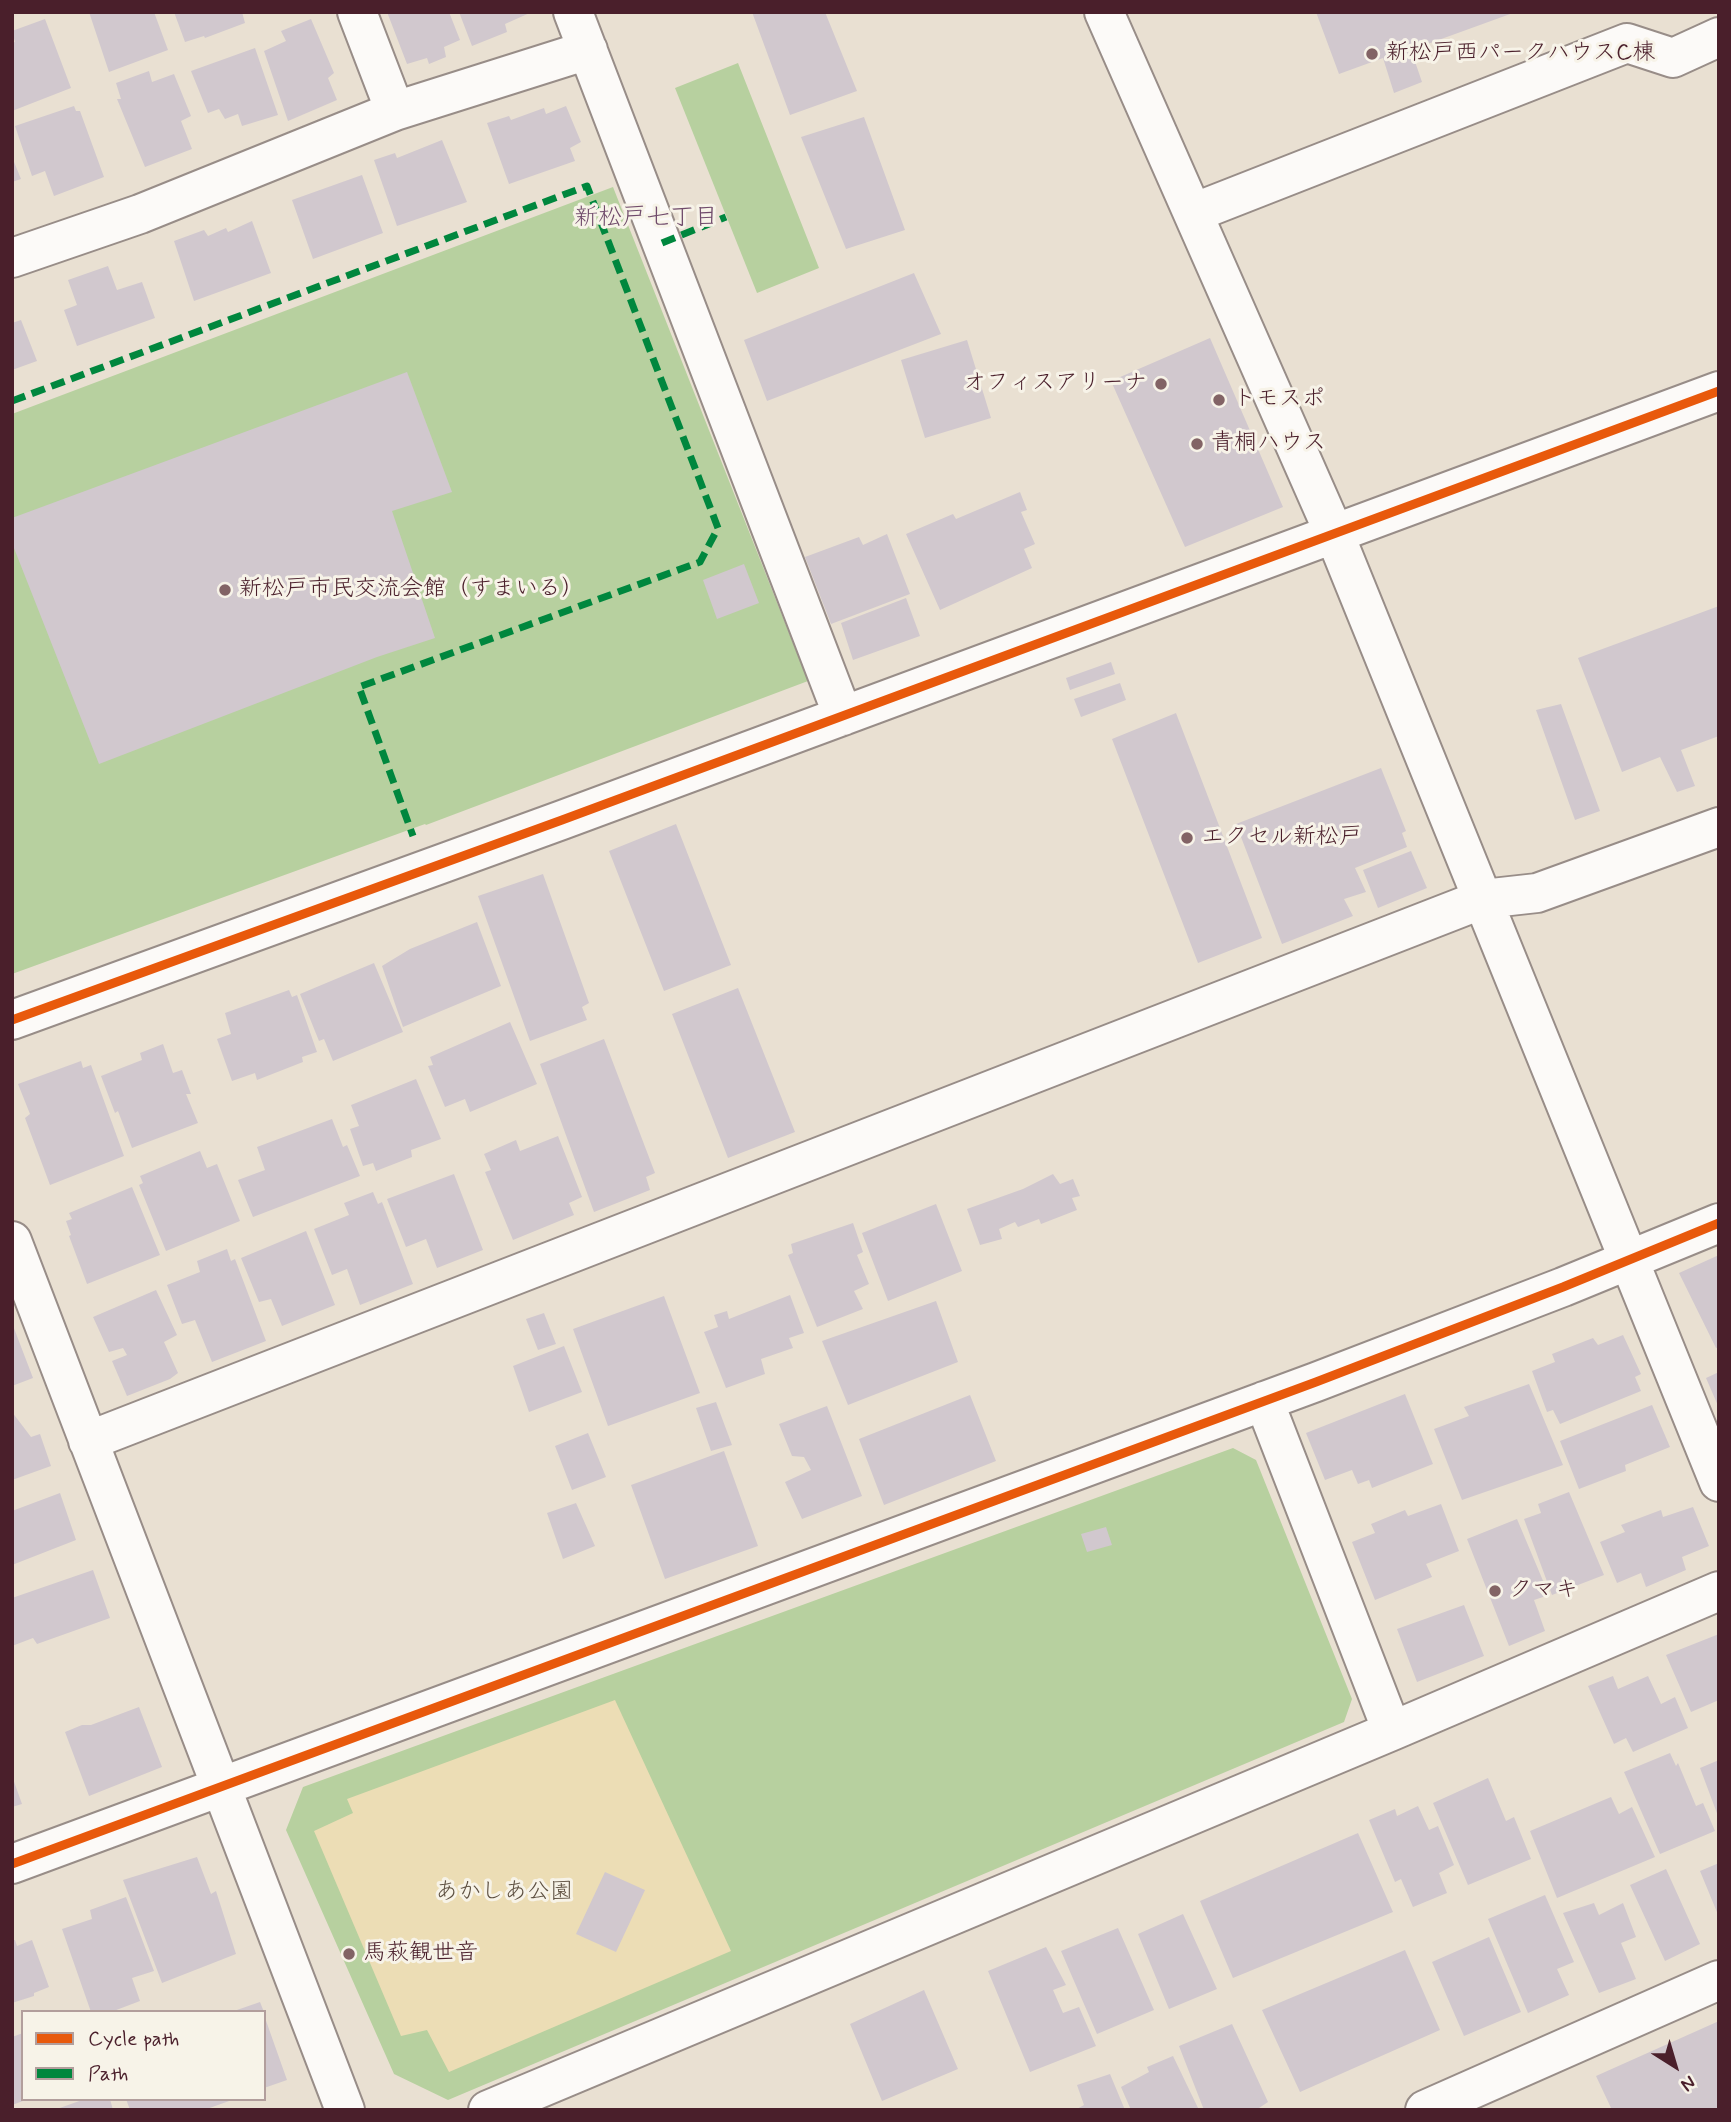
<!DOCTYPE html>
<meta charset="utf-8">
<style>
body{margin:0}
#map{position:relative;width:1731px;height:2122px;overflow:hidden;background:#e9e0d2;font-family:Mynerve,sans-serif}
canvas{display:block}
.frame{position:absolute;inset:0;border:14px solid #4a1f2b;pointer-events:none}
.legend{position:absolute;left:21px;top:2010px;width:245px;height:91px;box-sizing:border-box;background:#f7f3e8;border:2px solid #b29e9c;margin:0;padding:9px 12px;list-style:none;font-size:21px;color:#4a1f2b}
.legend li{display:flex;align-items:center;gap:14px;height:35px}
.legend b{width:35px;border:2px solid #b29e9c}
.north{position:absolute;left:1640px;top:2031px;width:70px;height:70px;-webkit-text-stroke:5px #f7f3e8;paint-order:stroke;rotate:143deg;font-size:19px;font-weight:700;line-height:28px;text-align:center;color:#4a1f2b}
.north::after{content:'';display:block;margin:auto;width:24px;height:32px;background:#4a1f2b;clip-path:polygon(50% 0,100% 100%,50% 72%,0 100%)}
</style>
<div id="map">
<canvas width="1731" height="2122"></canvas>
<div class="frame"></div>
<ul class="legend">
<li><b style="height:9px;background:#e8590c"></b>Cycle path</li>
<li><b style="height:9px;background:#00873e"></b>Path</li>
</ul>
<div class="north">N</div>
</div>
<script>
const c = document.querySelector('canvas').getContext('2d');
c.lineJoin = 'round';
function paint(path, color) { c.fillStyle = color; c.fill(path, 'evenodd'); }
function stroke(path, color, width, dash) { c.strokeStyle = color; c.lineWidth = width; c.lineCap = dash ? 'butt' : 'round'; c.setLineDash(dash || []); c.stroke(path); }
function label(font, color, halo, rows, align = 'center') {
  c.font = font + ' Mynerve,"Klee One",sans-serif'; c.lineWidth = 6; c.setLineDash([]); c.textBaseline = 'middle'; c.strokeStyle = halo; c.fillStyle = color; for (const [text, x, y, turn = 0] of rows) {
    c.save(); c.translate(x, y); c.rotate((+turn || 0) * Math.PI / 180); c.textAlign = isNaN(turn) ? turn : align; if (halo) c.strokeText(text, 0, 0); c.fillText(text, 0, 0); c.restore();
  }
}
paint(new Path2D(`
 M738,63L819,268L757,293L675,88Z
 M613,187L808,681L426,825L425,824L12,974V414Z
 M1233,1448L1256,1460L1352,1699L1344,1722L448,2100L394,2074L286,1830L303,1787Z`), '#b7d09f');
paint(new Path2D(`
 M615,1700L731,1951L449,2072L427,2030L401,2036L314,1831L353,1813L347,1799Z`), '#ecddb5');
paint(new Path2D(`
 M89,12H154L168,50L109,72Z
 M174,12H242L245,23L205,38L204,36L185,42Z
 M387,12H449L460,40L444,47L446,57L429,64L427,58L407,64Z
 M459,12H532L505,24L507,32L472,46Z
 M752,12H825L857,91L790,115Z
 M1316,12H1513V13L1411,50L1422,82L1394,93L1383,58L1339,74Z
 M45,19L71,88L12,111V43L15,42L12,31Z
 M311,19L334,73L328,78L337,100L288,121L264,51L286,41L281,31Z
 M255,48L278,115L242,126L238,114L225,119L219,109L208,113L191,71Z
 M149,71L152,82L174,74L191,116L181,121L192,149L145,167L117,99H121L116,83Z
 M74,106L76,111H80L104,177L54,196L45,171L32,176L15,126Z
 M566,106L581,142L570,148L575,161L509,184L487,123L509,116L511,120L544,108L546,114Z
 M864,117L905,230L846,249L801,137Z
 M442,140L467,202L397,226L374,160L395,153L397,158Z
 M12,157L21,179L12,182Z
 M362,175L383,233L313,259L292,200Z
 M252,221L271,273L194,301L174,241L204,230L208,236L226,228L228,232Z
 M108,266L117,290L142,282L155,318L77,346L64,310L77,305L68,280Z
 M914,273L941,334L767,401L744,340Z
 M21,320L37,361L12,370V323Z
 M1210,338L1283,507L1185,547L1111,381Z
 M967,340L991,418L925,438L901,360Z
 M407,372L452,492L392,511L435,638L377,657L99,764L12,543V518Z
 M1020,492L1027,510L1021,512L1035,544L1024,549L1032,568L940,610L906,534L953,514L956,519Z
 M887,534L910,594L831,624L805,557L859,537L863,545Z
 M744,564L759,603L717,619L703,580Z
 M906,598L920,636L853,660L841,623Z
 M1719,606V736L1681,750L1695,786L1677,792L1660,757L1622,772L1578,658Z
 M1111,662L1115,674L1070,690L1066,678Z
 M1120,683L1126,700L1081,717L1074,699Z
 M1561,704L1600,811L1575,820L1536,710Z
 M1176,713L1262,938L1198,963L1112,739Z
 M1381,768L1406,831L1402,833L1407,847L1355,868L1366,892L1344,899L1353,916L1282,944L1236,824Z
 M676,824L731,965L664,991L609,851Z
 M1411,851L1427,888L1378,908L1363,870Z
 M543,874L589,1003L582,1007L587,1020L530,1041L478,896Z
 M477,922L501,986L403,1027L382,966L410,949Z
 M374,963L403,1032L333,1061L324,1039L319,1041L300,994Z
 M738,988L795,1132L728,1158L672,1014Z
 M289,990L292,997L297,995L317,1052L302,1057L303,1062L257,1080L255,1073L232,1081L217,1039L231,1034L225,1013Z
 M510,1022L537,1084L470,1112L465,1099L445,1107L428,1066L433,1065L430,1057Z
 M604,1039L655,1173L646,1177L650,1190L594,1212L540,1064Z
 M163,1044L173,1073L182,1070L191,1094H186L198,1123L132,1148L118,1111L115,1113L101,1076L142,1060L140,1053Z
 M81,1061L83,1068L91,1065L124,1156L50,1185L25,1118L30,1114L18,1084Z
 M416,1079L441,1139L411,1150L412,1157L376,1171L373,1163L363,1166L350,1129L359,1126L351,1105Z
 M332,1119L343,1147L347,1145L360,1176L253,1217L238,1180L265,1170L257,1147Z
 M558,1136L582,1197L569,1203L574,1215L513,1240L485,1172L491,1170L484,1154L516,1140L520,1151Z
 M200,1151L207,1168L217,1164L240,1221L166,1251L139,1185L143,1183L140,1176Z
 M454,1174L483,1250L437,1268L426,1239L406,1247L387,1199Z
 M1053,1174L1060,1184L1073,1179L1080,1196L1072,1198L1077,1210L1041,1224L1039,1219L1018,1227L1015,1222L999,1229L1002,1239L980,1245L967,1209L1023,1189Z
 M132,1187L160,1255L87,1284L69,1236L71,1235L66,1221L72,1219L69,1213Z
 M373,1192L378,1204L382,1202L413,1284L360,1305L347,1269L332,1275L314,1229L349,1215L344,1203Z
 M936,1204L962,1271L888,1301L862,1233Z
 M853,1223L863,1252L857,1255L869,1284L854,1291L863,1309L817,1327L788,1255L793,1253L791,1244Z
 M306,1231L335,1305L282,1326L271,1299L259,1302L241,1258Z
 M227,1249L231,1261L235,1259L266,1341L212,1362L195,1320L182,1324L167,1285L200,1272L197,1261Z
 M1719,1255V1347L1716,1348L1679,1273Z
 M156,1290L177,1335L164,1342L178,1373L170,1379L127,1396L112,1361L127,1355L123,1348L109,1352L93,1317Z
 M790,1295L804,1333L789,1338L793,1348L761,1359L765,1374L726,1388L704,1332L718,1327L714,1315L727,1311L729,1319Z
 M664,1296L700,1393L608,1426L573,1329Z
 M936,1301L958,1362L848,1405L822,1341Z
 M544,1313L556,1344L538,1350L526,1319Z
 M12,1323L33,1378L12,1386Z
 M1623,1335L1641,1374L1635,1377L1641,1391L1560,1424L1553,1410L1547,1412L1532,1371L1555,1362L1552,1354L1593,1338L1598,1345Z
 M564,1346L582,1392L529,1412L513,1366Z
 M1719,1372V1408L1706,1378Z
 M1529,1384L1563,1465L1462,1500L1434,1429L1469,1416L1464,1407Z
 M1405,1394L1433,1464L1372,1488L1369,1480L1358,1484L1352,1470L1325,1480L1306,1433Z
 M970,1395L996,1461L884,1505L859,1439Z
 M716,1402L732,1445L711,1451L696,1408Z
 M1652,1405L1670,1447L1625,1465L1626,1471L1579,1489L1560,1441Z
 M827,1406L862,1496L802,1519L785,1482L811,1470L804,1457L792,1456L779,1424Z
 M12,1412L31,1437L40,1434L51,1466L12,1480Z
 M588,1433L606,1477L572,1490L555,1446Z
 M724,1451L758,1546L665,1579L631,1485Z
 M1569,1492L1604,1575L1552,1595L1524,1519L1541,1513L1538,1504Z
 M60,1493L76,1540L12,1565V1511Z
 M576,1503L595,1546L563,1559L547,1513Z
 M1441,1504L1459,1551L1426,1564L1432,1577L1375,1600L1352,1542L1375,1533L1371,1524L1405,1510L1408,1516Z
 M1693,1507L1709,1546L1682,1557L1686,1570L1646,1587L1641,1573L1617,1583L1600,1542L1625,1532L1621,1525L1661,1510L1663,1517Z
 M1517,1519L1549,1595L1534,1600L1545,1631L1509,1646L1467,1539Z
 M1106,1527L1112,1545L1087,1552L1081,1534Z
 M93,1570L110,1618L37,1644L33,1638L12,1646V1598Z
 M1464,1605L1484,1656L1417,1682L1397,1629Z
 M1719,1634V1700L1691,1712L1666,1655Z
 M1613,1676L1618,1689L1648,1676L1661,1704L1675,1697L1688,1728L1633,1752L1626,1738L1614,1744L1588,1686Z
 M139,1707L162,1767L89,1796L65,1732L82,1725H91Z
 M1670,1753L1676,1766L1678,1763L1696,1806L1703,1803L1715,1831L1660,1854L1624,1772Z
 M1719,1760V1816H1718L1700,1768Z
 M12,1776L22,1804L12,1807Z
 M1488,1778L1506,1821L1514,1817L1531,1859L1468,1885L1433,1803Z
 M1611,1797L1619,1814L1632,1807L1655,1857L1557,1898L1530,1831Z
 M1418,1806L1429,1830L1438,1826L1454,1865L1439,1873L1447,1893L1413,1907L1401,1879L1395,1882L1369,1820L1395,1809L1397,1816Z
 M1358,1833L1393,1912L1233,1978L1200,1901Z
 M197,1857L211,1894L216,1891L236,1954L162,1983L123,1880Z
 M1719,1863V1917L1700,1871Z
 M1666,1869L1700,1944L1665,1961L1630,1885Z
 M605,1872L645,1890L616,1952L576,1934Z
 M1545,1895L1574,1962L1557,1969L1569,1995L1528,2013L1488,1919Z
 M126,1897L154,1971L132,1978L140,2001L111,2012H91L62,1929L92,1919L90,1910Z
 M1594,1903L1599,1915L1623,1903L1636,1937L1621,1943L1636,1979L1599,1993L1563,1913Z
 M1183,1914L1217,1989L1169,2009L1138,1934Z
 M1118,1928L1154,2010L1097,2034L1061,1951Z
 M1489,1937L1521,2012L1464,2036L1432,1962Z
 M12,1940H15L17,1946L32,1940L49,1987L34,1993V1996L12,2003Z
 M1046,1947L1066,1985L1053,1990L1063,2013L1079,2007L1096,2046L1030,2072L988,1971Z
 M1405,1950L1440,2030L1300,2092L1262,2010Z
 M924,1990L958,2069L882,2101L850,2024Z
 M260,2002L264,2012H234V2011Z
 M264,2015L287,2080L264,2088Z
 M1719,2021V2107L1712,2110H1612L1596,2076Z
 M1232,2024L1268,2102L1256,2110H1204L1179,2046Z
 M23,2033V2101L12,2105V2037Z
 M1173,2056L1199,2110H1131L1121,2087L1149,2072L1147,2067Z
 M1110,2074L1125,2110H1075L1084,2105L1077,2085Z
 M85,2099H110L113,2110H54Z
 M126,2099H232V2100L204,2110H130Z`), '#d1c8ce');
const minor = new Path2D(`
 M357,12L395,111
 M573,12L843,716
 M1104,12L1334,533L1719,1482
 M1193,213L1627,43L1673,58L1719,37
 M12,258L140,214L395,111L588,50
 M12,1020L562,820L1719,391
 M12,1241L345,2110
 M1264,1401L1392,1731
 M88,1441L1483,899L1537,893L1719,827
 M12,1864L1316,1382L1563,1287L1719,1223
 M488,2110L1392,1731L1719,1591
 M1425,2110L1719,1980`);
stroke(minor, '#988d88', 42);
stroke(minor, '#fcfaf8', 38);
stroke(new Path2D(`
 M662,243L726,217
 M12,401L587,186L718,528L700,562L359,687L413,836`), '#00873e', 7, [14, 7]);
stroke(new Path2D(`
 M12,1020L562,820L1719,391
 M12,1864L1316,1382L1563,1287L1719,1223`), '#e8590c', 9);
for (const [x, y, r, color] of [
 [1372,54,7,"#826365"],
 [1161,384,7,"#826365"],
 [1219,400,7,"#826365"],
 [1197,444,7,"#826365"],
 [225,590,7,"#826365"],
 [1187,838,7,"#826365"],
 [1495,1591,7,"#826365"],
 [349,1954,7,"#826365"]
]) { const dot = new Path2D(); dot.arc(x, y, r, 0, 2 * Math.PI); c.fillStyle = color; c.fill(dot); stroke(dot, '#f7f3e8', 2.5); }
label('23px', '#4a1f2b', '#f7f3e8', [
 ["新松戸西パークハウスC棟",1386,54],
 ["オフィスアリーナ",1147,384,"right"],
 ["トモスポ",1233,400],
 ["青桐ハウス",1211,444],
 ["新松戸市民交流会館（すまいる）",239,590],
 ["エクセル新松戸",1201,838],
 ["クマキ",1509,1591],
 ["馬萩観世音",363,1954]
], 'left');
label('23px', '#5e5041', '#f7f3e8', [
 ["あかしあ公園",504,1893]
]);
label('24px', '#704b6b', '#f7f3e8', [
 ["新松戸七丁目",646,219]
]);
</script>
